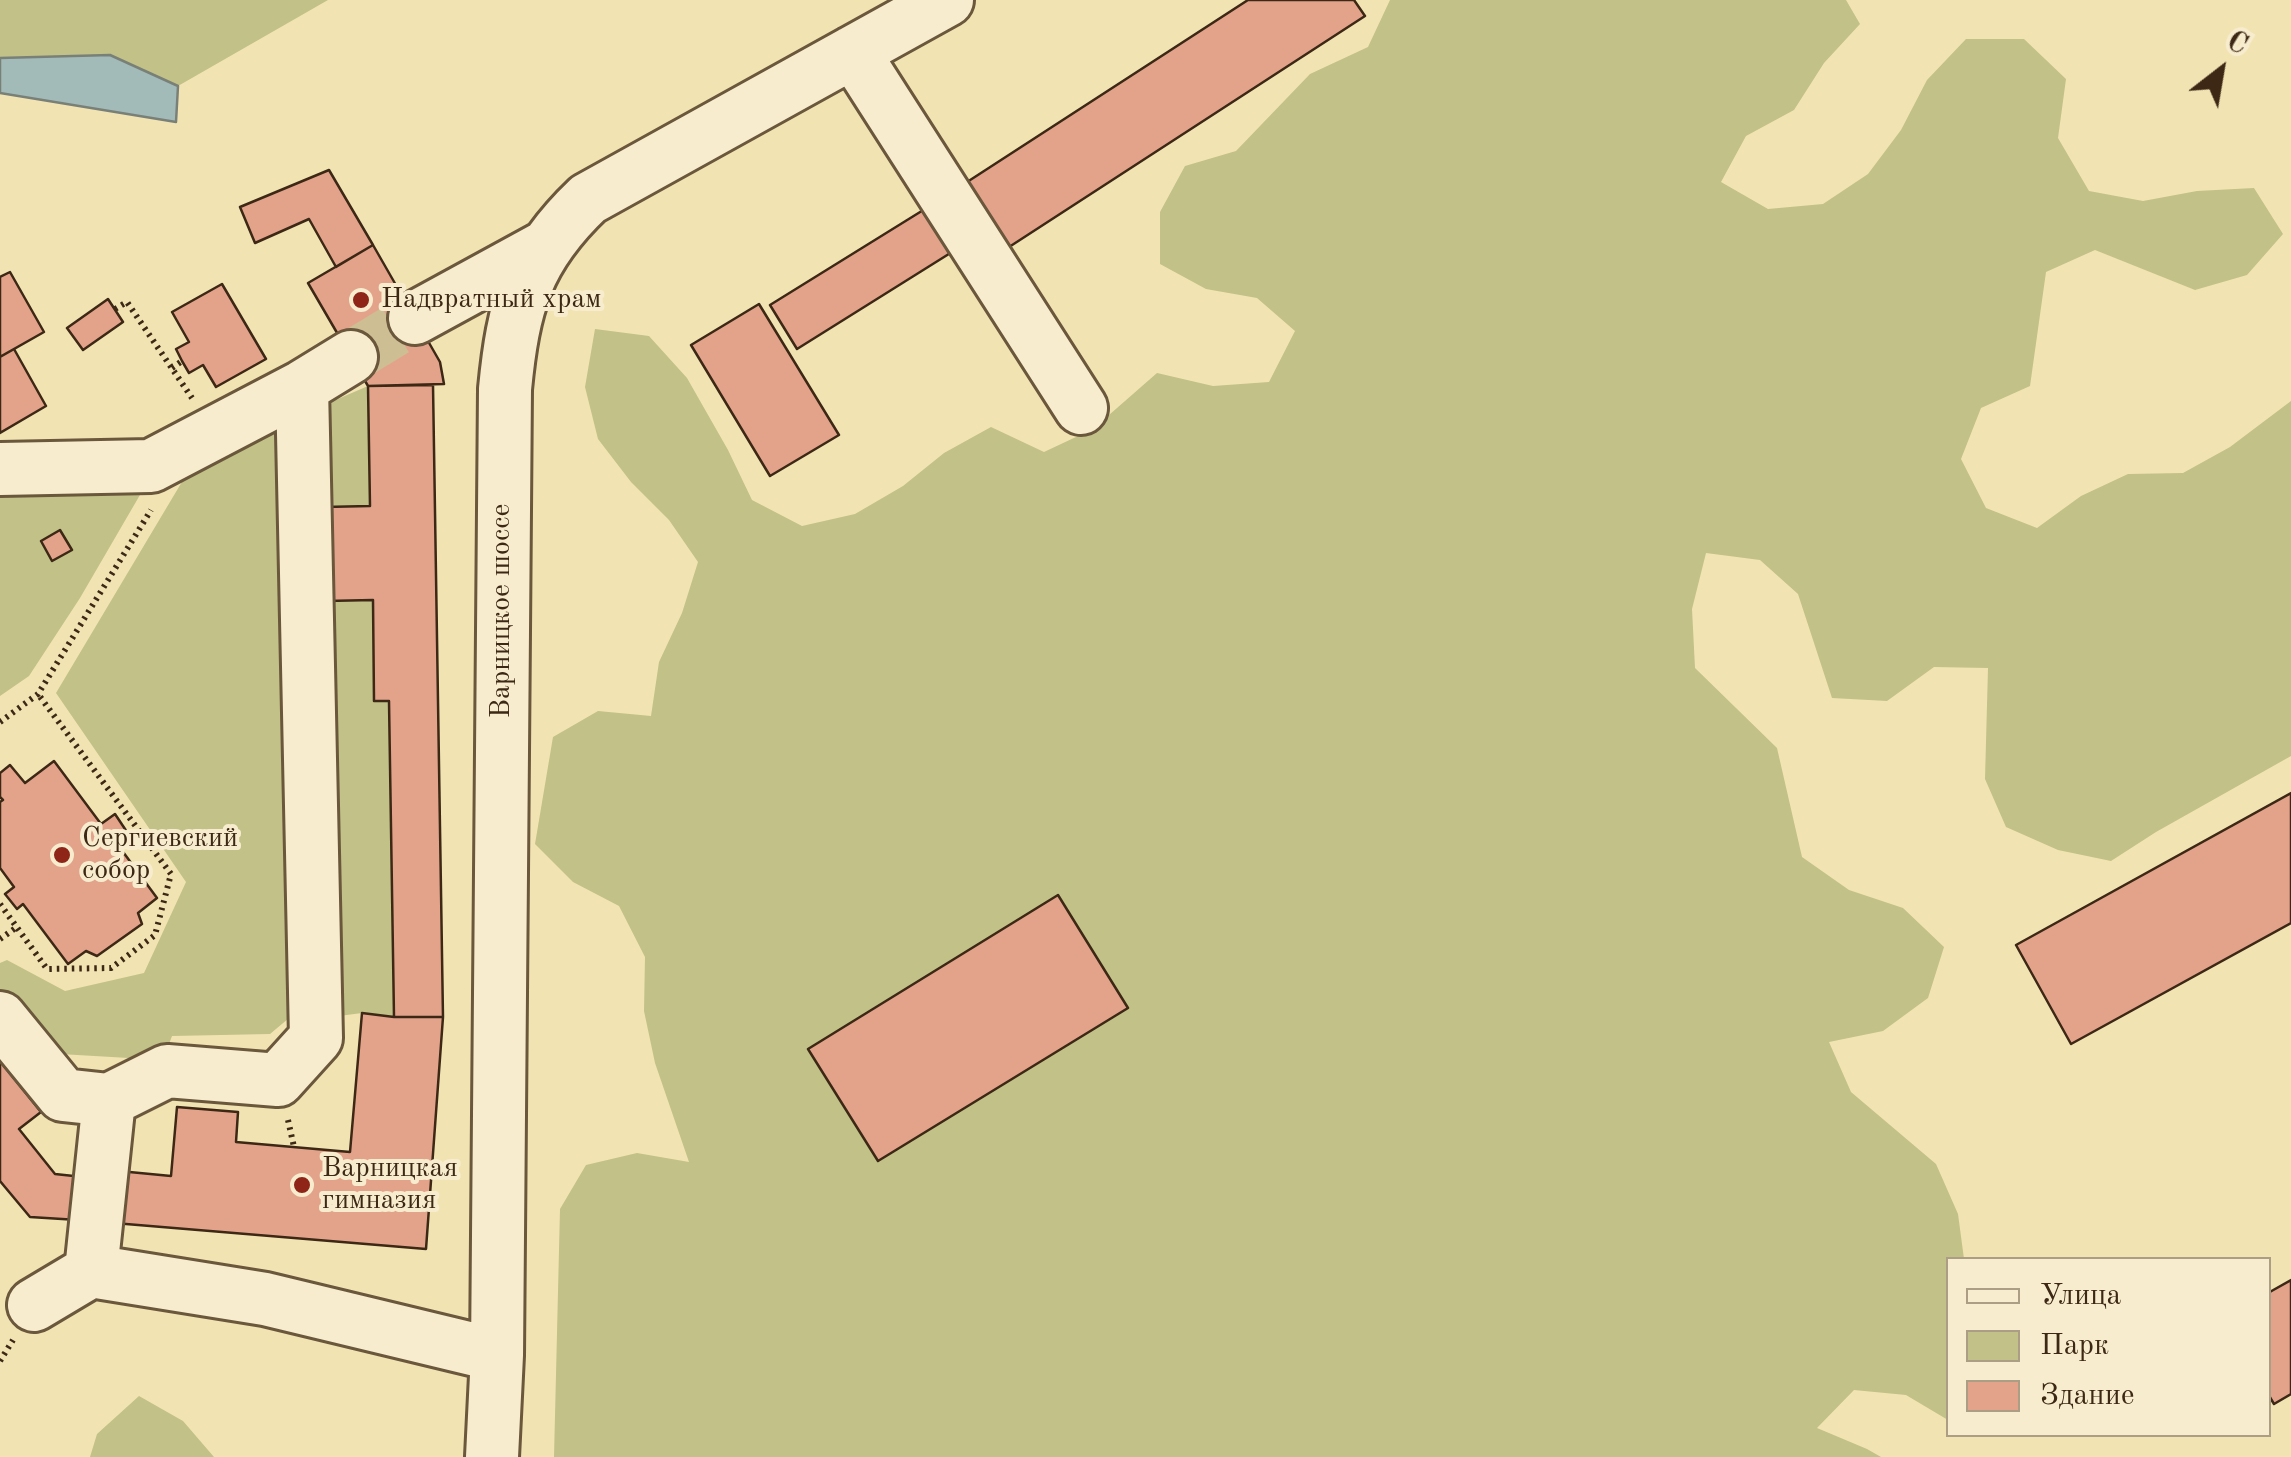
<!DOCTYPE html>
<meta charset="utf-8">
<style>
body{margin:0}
#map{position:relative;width:2291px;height:1457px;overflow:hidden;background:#f2e3b3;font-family:"Old Standard TT",serif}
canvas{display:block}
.legend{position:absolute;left:1946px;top:1257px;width:325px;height:180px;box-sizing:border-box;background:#f7edce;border:2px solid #ac9e84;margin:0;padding:12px 18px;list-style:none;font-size:30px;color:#3c2814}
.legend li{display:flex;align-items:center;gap:20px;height:50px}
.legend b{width:50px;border:2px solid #ac9e84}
.north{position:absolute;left:2171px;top:20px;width:100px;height:100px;-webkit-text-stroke:8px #f7edce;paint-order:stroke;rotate:31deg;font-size:28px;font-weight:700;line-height:40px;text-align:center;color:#3c2814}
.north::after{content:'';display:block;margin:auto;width:35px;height:45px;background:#3c2814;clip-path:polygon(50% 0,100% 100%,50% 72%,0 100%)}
</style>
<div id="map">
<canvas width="2291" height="1457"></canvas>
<ul class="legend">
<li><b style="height:12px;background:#f7edce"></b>Улица</li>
<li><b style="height:28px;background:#c1c188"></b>Парк</li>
<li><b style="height:28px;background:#e3a38b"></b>Здание</li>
</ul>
<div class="north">С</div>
</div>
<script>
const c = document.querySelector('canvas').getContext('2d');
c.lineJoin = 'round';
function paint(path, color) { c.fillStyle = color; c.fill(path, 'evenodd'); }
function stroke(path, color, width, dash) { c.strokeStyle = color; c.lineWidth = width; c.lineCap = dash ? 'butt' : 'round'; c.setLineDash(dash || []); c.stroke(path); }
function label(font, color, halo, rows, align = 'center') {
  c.font = font + ' "Old Standard TT",serif'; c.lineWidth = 8; c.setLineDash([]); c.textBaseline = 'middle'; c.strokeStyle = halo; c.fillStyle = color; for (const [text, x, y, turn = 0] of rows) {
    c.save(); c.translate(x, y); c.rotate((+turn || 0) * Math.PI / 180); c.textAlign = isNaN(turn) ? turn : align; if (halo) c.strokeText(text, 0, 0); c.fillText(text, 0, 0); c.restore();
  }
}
paint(new Path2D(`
 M0,0H328L178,86L110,55L0,58Z
 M1390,0H1846L1860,24L1824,63L1794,110L1746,136L1721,182L1768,209L1823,204L1868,174L1901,130L1927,80L1966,39H2024L2066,79L2058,138L2089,191L2143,201L2197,191L2254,188L2283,234L2247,275L2195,290L2095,250L2046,272L2030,386L1981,408L1961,459L1986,508L2037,528L2081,496L2128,474L2183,473L2230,447L2291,401V756L2156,832L2111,861L2058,850L2006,827L1985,779L1988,668L1934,667L1887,701L1832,698L1798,594L1760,560L1706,553L1692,609L1695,668L1777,748L1802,857L1849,890L1903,908L1944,947L1928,998L1883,1031L1829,1042L1851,1092L1936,1164L1958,1214L1964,1259L1948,1260V1420L1906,1395L1854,1390L1817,1428L1867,1449L1881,1457H554L560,1209L586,1165L637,1153L689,1162L655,1063L644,1011L645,957L619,906L573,882L535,844L553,737L598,711L651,716L659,662L682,613L698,562L669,520L631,482L598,439L585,387L595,329L649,336L687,378L728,450L752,500L802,526L855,514L903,486L944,453L991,427L1044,452L1093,429L1157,373L1213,386L1269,382L1295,331L1257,298L1206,289L1160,264V212L1185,166L1236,151L1310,74L1368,47Z
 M368,386L370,506L327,601L373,600L374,700L389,701L394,1017L362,1013L331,1017L317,408Z
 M276,424L301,1008L270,1034L172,1036L163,1060L43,1053L0,1000V963L7,960L65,991L144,973L186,882L56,693L195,460Z
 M151,476L80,598L29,676L0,696V478Z
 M139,1396L183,1421L214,1457H90L97,1434Z`), '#c1c188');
const water = new Path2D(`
 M110,55L178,86L176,122L0,93V58Z`);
paint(water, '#a2bbb9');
stroke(water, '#798077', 2.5);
const building = new Path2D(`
 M1248,0H1354L1365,16L1006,249L964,184Z
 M329,170L373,245L336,267L309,219L255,243L240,207Z
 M933,204L960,247L797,349L770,305Z
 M373,245L440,362L444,384L368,386L308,283Z
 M10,272L44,332L0,357V277Z
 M222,284L266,359L216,387L203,365L189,373L182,361L176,349L189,342L172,312Z
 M108,299L123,322L83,350L67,328Z
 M759,304L839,435L770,476L691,345Z
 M14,349L46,406L0,433V357Z
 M433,385L443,1017H394L389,701H374L373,600L326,601L324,507L370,506L368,386Z
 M60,530L72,550L52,561L41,541Z
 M54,761L101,824L115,814L127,832L115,841L157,898L138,913L142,924L97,956L86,951L68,964L23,904L17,909L5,894L14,887L0,868V802L3,800L0,797V773L10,765L25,783Z
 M2291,793V923L2071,1044L2016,945Z
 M1058,895L1128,1008L878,1161L808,1049Z
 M362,1013L394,1017H443L426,1249L114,1223L119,1171L171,1176L177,1107L238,1112L236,1142L350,1152Z
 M0,1061L41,1112L19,1129L55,1174L83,1177L78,1220L30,1217L0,1181Z
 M2291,1280V1394L2274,1404L2268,1394V1293Z`);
paint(building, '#e3a38b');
stroke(building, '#3c2814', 2.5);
stroke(new Path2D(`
 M351,357L415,318`), '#cebe93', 52, [52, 26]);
const minor = new Path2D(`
 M853,52L1081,408
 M415,318L545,247
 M0,469L151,466L302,387L351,357
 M0,1018L63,1095L109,1100L91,1271
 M109,1100L167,1071L278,1080L316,1038L302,387
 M34,1305L91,1271L265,1299L497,1355
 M492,1457L497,1355L505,389C513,306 526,258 588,199L947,0`);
stroke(minor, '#6a573c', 58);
stroke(new Path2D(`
 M115,309L127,302L192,398
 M172,368L182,361
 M0,722L38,694L151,510
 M0,904L47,969L111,968L155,935L171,874L38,694
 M0,939L17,927
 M288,1120L294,1147
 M0,1361L13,1340`), '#3c2814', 6, [2.5, 5]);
stroke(minor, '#f7edce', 52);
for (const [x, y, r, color] of [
 [361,300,10,"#8f2418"],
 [62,855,10,"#8f2418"],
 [302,1185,10,"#8f2418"]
]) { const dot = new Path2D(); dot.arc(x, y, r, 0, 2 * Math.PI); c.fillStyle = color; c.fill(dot); stroke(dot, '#f7edce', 4); }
label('28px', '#3c2814', '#f7edce', [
 ["Надвратный храм",381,300],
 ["Сергиевский",82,839],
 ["собор",82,871],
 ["Варницкая",322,1169],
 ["гимназия",322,1201]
], 'left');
label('28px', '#3c2814', '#f7edce', [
 ["Варницкое шоссе",502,611,-90]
]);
</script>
